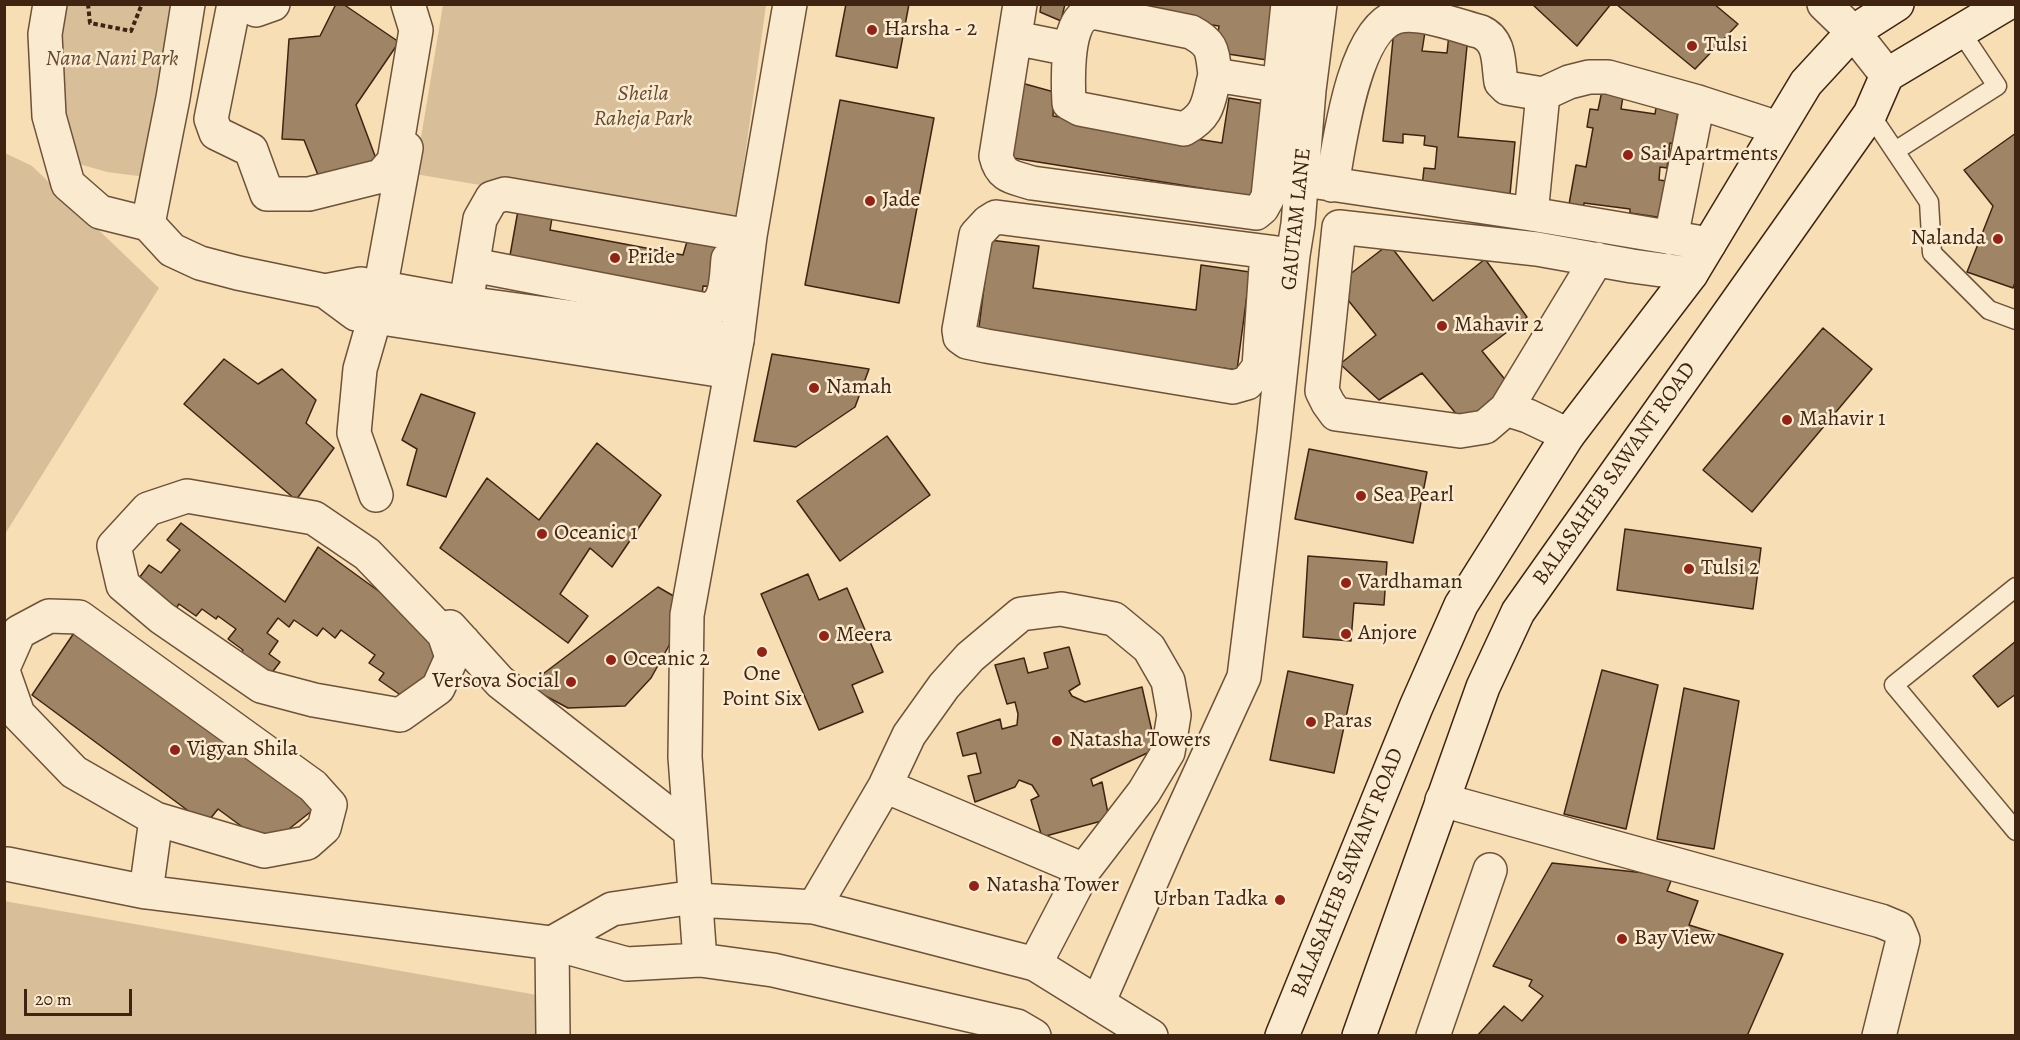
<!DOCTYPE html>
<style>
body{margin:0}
#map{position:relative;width:2020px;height:1040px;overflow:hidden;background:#f7deb5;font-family:Alegreya,serif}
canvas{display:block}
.frame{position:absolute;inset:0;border:6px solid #3f2411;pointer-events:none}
.scale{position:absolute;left:24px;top:989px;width:108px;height:27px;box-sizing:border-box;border:3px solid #3f2411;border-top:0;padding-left:8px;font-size:18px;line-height:21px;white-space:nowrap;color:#3f2411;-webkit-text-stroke:4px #faeacf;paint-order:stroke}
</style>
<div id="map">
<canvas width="2020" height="1040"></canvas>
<div class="frame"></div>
<div class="scale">20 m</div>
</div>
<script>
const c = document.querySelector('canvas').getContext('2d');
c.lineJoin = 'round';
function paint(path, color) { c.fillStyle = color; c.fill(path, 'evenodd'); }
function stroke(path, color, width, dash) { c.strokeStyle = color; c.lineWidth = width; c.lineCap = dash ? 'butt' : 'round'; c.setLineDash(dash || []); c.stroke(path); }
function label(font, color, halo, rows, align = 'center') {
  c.font = font + ' Alegreya,serif'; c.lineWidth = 5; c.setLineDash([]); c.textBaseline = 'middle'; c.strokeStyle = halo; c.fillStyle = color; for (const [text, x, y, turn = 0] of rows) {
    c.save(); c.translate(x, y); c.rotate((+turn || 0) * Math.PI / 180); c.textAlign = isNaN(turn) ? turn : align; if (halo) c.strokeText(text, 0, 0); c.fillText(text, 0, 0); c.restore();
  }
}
paint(new Path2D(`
 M61,5H176L146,177L107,172L79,164L61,104Z
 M443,5H766L735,228L415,174Z
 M5,153L32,166L159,288L5,534Z
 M4,901L537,995V1035H5Z`), '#d8be99');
const building = new Path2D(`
 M336,4H343L399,42L356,105L378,164L322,185L304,140L282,139L289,39L320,36Z
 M846,4H909L897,68L836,56Z
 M1041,4H1065L1061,21L1040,12Z
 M1072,4H1275L1267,60L1215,52L1219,26Z
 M1532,4H1611L1577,46Z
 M1616,4H1714L1738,24L1695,69Z
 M1394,29L1425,32L1422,51L1447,53L1449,34L1468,36L1458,137L1515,142L1509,205L1421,196L1424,168L1435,169L1437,147L1424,145L1425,136L1403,134V143L1383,141Z
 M1018,82L1054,92L1053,116L1222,143L1229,98L1270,105L1256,197L1007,157Z
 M1603,86L1624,90L1621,109L1655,114L1658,95L1680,98L1676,125H1682L1680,145L1670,143L1667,168L1660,167L1659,180L1674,182L1664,218L1630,213V209L1584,203L1583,212L1568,210L1576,165L1586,167L1593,128L1587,127L1590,109L1598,110Z
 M840,100L934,118L899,303L805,285Z
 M2016,133V280L2013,288L1967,272L1993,206L1964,170Z
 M519,205L553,212L550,230L683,255L688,238L723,245L716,287L703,286L701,306L509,261Z
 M990,240L1039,246L1033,288L1196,310L1201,265L1250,272L1237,370L978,335Z
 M1389,244L1433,301L1485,259L1527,317L1482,351L1511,387L1463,422L1422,373L1379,400L1340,364L1376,335L1336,285Z
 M1823,328L1872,369L1752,512L1703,470Z
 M772,354L869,369L855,407L796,447L754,441Z
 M224,359L258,384L282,369L316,400L306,423L334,448L296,500L184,404Z
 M421,394L475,413L446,497L407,485L417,449L402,440Z
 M887,436L930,495L840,561L797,501Z
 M597,443L661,495L612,567L590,548L560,594L588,616L568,643L440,548L487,478L539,520Z
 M1309,449L1427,472L1413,543L1295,519Z
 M181,523L285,602L318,547L446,640L412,703L379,680L384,673L369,663L375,655L341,630L335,638L323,628L317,636L294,620L289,627L278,618L267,633L278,641L269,654L280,662L268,678L238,656L243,650L228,639L236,629L218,616L216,619L202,609L196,616L179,604L175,610L136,582L149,565L161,573L180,550L167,540Z
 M1625,529L1761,548L1753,609L1617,590Z
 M1308,556L1387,562L1384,605L1354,603L1351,641L1303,637Z
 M808,574L819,600L847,588L883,672L852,685L863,712L819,730L761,594Z
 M658,587L677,598L671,642L651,678L625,706L568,708L527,686Z
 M78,627L318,806L280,836L256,837L218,809L206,824L32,695Z
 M2016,641V694L1998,707L1973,676Z
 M1069,647L1080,684L1069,691L1072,696L1085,702L1142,687L1156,749L1091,779L1093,786L1102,782L1109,819L1042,837L1031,800L1039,796L1032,785L1019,780L1015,787L975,802L968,776L981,773L976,753L963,756L957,733L1000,719L1002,729L1017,725L1018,714L1015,702L1007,704L995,665L1024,658L1028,673L1048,668L1044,653Z
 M1602,670L1658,685L1626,829L1564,814Z
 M1288,671L1353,685L1334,773L1270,760Z
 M1684,688L1739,701L1714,849L1657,839Z
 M1552,863L1673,876L1667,891L1698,901L1689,925L1783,954L1747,1036H1477L1504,1006L1522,1021L1543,996L1529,986L1532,980L1493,966Z`);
paint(building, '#9f8566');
stroke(building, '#3f2411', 1.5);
const service = new Path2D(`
 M1870,114L1929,202L1932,253L1989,310L2016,320
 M1895,151L1997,86L1961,32
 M2016,587L1894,685L2016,831`);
const minor = new Path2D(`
 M234,4L211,119L216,133L251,150L267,194H309L381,176L394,161L416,30L408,4
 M244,4L256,10L273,4
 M1020,4L996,156C1001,178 1014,177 1032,183L1256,213L1262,208L1268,197L1288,4
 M1824,4L1853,32L1887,75
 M1015,38L1070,49
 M1215,75C1208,101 1210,115 1184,129L1080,109L1069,103C1068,83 1066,29 1084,16C1087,14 1090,14 1093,12L1191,32C1214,44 1212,52 1215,75L1302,89
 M1311,181L1531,214L1709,244
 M1332,185C1339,146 1353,30 1396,17C1418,10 1458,26 1481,32C1501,41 1498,64 1501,82L1507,88L1543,94L1569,82L1589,77H1608L1698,102L1778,128
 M1531,214L1543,94
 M1671,238L1698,102
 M1267,252L1259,367L1247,383L1233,387L986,346L967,342L960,337L959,330L976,235L988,222L996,217L1293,255
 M473,265L706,310C728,306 726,277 728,259
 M466,303L480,219L492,198L505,194L750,236
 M737,340L750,236L790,4
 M1506,409L1597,259
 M1568,435L1528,416L1506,409L1485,427L1460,431L1336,414L1328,403L1322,391L1339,227L1537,249L1632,266L1691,274
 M376,495L354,433L360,369L375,317L406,148
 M450,627L500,682L690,831
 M452,657L444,634L367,554L314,518L187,496L148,509L114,546L123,585L162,618L261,686L314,700L400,715L438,688L452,657L463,641
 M4,666L19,632L49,616L79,617L313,786L330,805L324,828L307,843L264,851L156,819L74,772L18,714L4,674
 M885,786L1084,870
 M1442,800L1881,921L1898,928L1903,940L1879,1036
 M7,864L146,892L552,943L553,1036
 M146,892L156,819
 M814,907L885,786L909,735L944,686L970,657L1021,614L1061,609L1114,619L1149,648L1168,681L1174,715L1168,752L1144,792L1084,870L1035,964
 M1098,1003L1169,841L1244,677L1274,433L1293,255L1298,224L1309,90L1320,4
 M1433,1036L1490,870`);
const tertiary = new Path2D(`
 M50,4L45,34L49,116L68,184L100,212L148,224L172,250L200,263L238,273L325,291L361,284L466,303L737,340L687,615L685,757L700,960
 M148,224L173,98L188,4
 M325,291L356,314L731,372
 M552,943L612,909L681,899L814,907L1035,964L1151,1036
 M552,943L627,964L700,960L773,970L1017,1026L1034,1036`);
const secondary = new Path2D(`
 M1282,1036L1416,707L1461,605L1568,435L1691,274L1806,83L1853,32L1897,4
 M1359,1036L1483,687L1518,612L1870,114L1887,75L2006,4`);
stroke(service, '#6d523a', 21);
stroke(minor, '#6d523a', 36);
stroke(tertiary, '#6d523a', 36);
stroke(secondary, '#3f2411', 36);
stroke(new Path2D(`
 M88,4L90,23L131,31L142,4`), '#3f2411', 4, [4.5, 3]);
stroke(service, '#faeacf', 18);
stroke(minor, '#faeacf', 33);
stroke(tertiary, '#faeacf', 33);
stroke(secondary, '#faeacf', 33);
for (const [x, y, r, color] of [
 [872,30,6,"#8f2418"],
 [1692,46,6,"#8f2418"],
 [1628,155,6,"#8f2418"],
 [870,201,6,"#8f2418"],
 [1998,239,6,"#8f2418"],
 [615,258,6,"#8f2418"],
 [1442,326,6,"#8f2418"],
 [814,388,6,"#8f2418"],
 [1787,420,6,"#8f2418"],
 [1361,496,6,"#8f2418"],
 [542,534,6,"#8f2418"],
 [1689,569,6,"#8f2418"],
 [1346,583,6,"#8f2418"],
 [1346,634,6,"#8f2418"],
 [824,636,6,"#8f2418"],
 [762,652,6,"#8f2418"],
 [611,660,6,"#8f2418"],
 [571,682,6,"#8f2418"],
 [1311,722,6,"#8f2418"],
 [1057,741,6,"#8f2418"],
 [175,750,6,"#8f2418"],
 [974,886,6,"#8f2418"],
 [1280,900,6,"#8f2418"],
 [1622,939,6,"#8f2418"]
]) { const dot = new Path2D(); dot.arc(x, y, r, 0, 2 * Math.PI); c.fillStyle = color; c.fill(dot); stroke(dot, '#faeacf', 2); }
label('22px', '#3f2411', '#faeacf', [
 ["Harsha - 2",884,30],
 ["Tulsi",1704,46],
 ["Sai Apartments",1640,155],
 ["Jade",882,201],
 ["Nalanda",1986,239,"right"],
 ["Pride",627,258],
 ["Mahavir 2",1454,326],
 ["Namah",826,388],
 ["Mahavir 1",1799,420],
 ["Sea Pearl",1373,496],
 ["Oceanic 1",554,534],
 ["Tulsi 2",1701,569],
 ["Vardhaman",1358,583],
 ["Anjore",1358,634],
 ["Meera",836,636],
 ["Oceanic 2",623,660],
 ["One",762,675,"center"],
 ["Point Six",762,700,"center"],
 ["Versova Social",559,682,"right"],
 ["Paras",1323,722],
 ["Natasha Towers",1069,741],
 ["Vigyan Shila",187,750],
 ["Natasha Tower",986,886],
 ["Urban Tadka",1268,900,"right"],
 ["Bay View",1634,939]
], 'left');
label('italic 22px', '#654a33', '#faeacf', [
 ["Nana Nani Park",112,60],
 ["Sheila",643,95],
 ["Raheja Park",643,120]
]);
label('22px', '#3f2411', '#faeacf', [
 ["GAUTAM LANE",1297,219,-84],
 ["BALASAHEB SAWANT ROAD",1615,474,-55],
 ["BALASAHEB SAWANT ROAD",1348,873,-68]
]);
</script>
